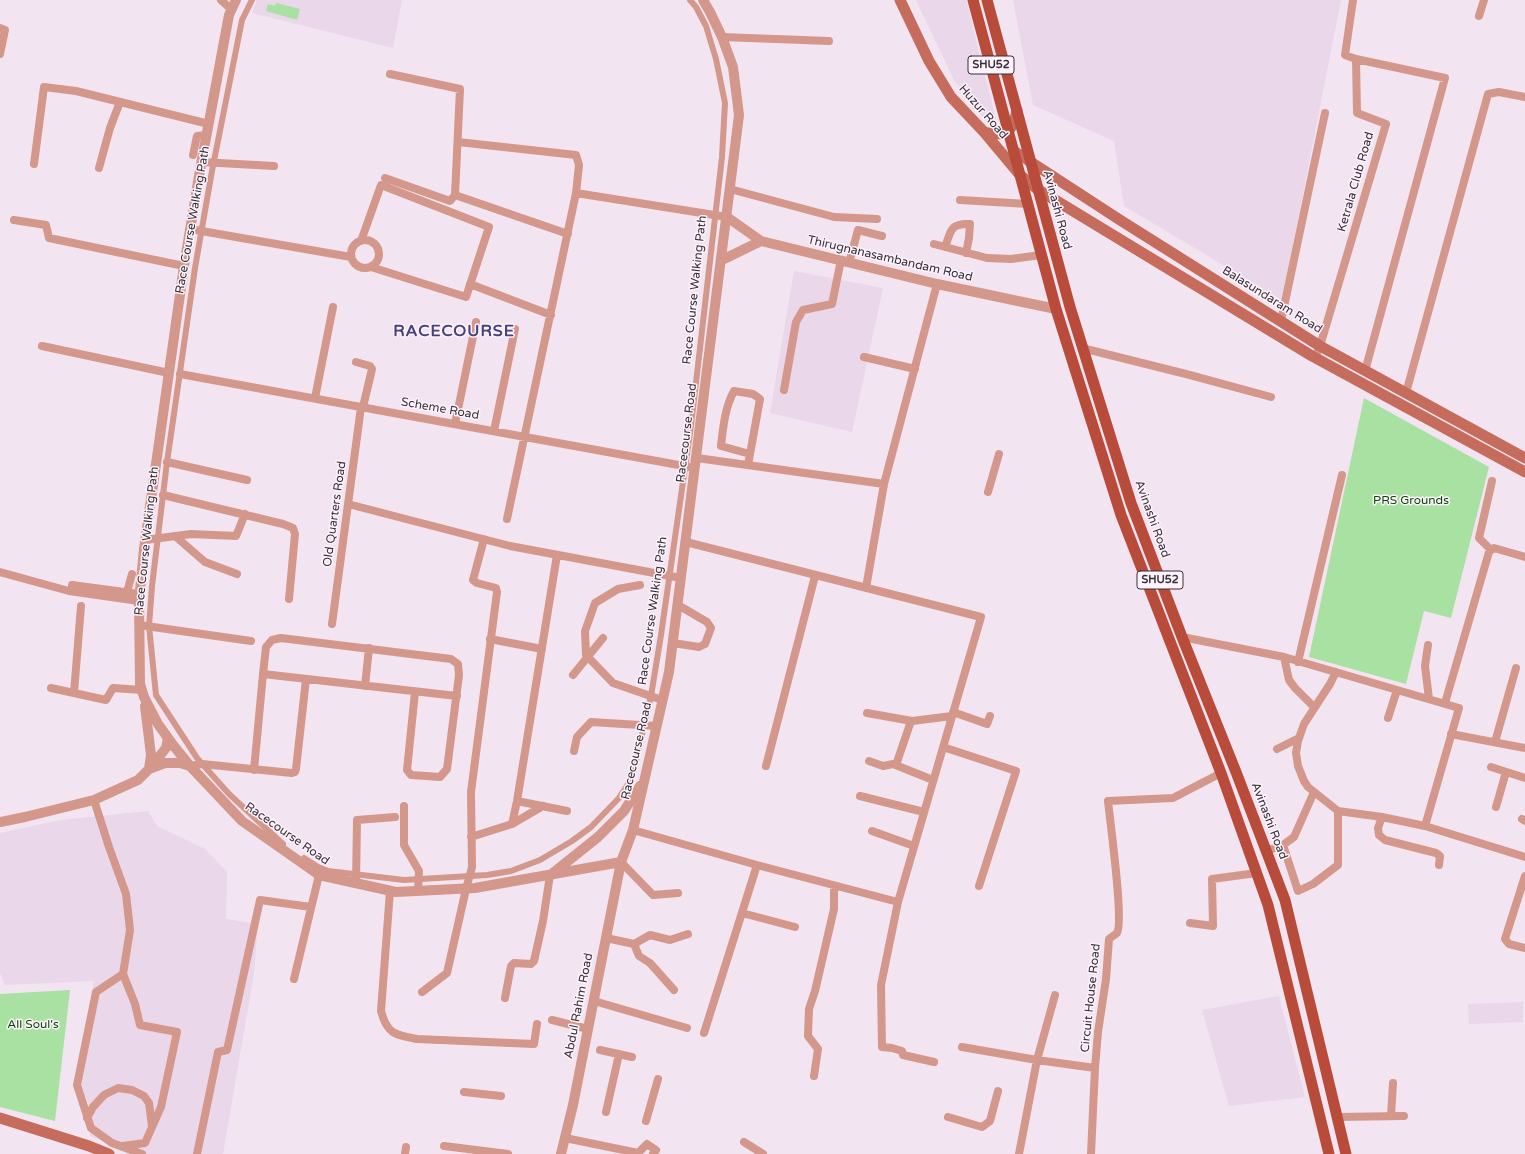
<!DOCTYPE html>
<style>
body{margin:0}
canvas{display:block;background:#f2e4f1}
</style>
<canvas width="1525" height="1154"></canvas>
<script>
const c = document.querySelector('canvas').getContext('2d');
c.lineJoin = 'round';
function paint(path, color) { c.fillStyle = color; c.fill(path, 'evenodd'); }
function stroke(path, color, width, dash) { c.strokeStyle = color; c.lineWidth = width; c.lineCap = dash ? 'butt' : 'round'; c.setLineDash(dash || []); c.stroke(path); }
function label(font, color, halo, rows, align = 'center') {
  c.font = font + ' "Varela Round",sans-serif'; c.lineWidth = 3; c.setLineDash([]); c.textBaseline = 'middle'; c.strokeStyle = halo; c.fillStyle = color; for (const [text, x, y, turn = 0] of rows) {
    c.save(); c.translate(x, y); c.rotate((+turn || 0) * Math.PI / 180); c.textAlign = isNaN(turn) ? turn : align; if (halo) c.strokeText(text, 0, 0); c.fillText(text, 0, 0); c.restore();
  }
}
paint(new Path2D(`
 M257,0H402L393,48L252,13Z
 M916,0H966L997,123L989,125L954,80Z
 M1013,0H1341L1282,300L1124,206L1114,141L1033,105Z
 M794,271L883,288L852,432L770,413Z
 M148,811L157,826L205,849L227,872L226,919L258,924L254,973L223,1154H142L90,1136L91,1114L86,1098L77,1085L94,981L5,985L0,973V833L61,820Z
 M1279,996L1305,1097L1229,1106L1202,1010Z
 M1523,1002V1022L1469,1024L1468,1004Z`), '#ead7e9');
paint(new Path2D(`
 M276,3L300,9L297,20L266,11L268,4L275,6Z
 M1364,398L1489,467L1451,618L1424,611L1406,684L1309,657Z
 M70,990L55,1121L0,1107V994Z`), '#a9e1a3');
stroke(new Path2D(`
 M252,0L242,20L212,171L195,268L167,462L152,586L149,626L156,695L197,758L229,794L283,844
 M304,858L318,867L328,871L404,880L487,875L511,871L540,860L572,841L591,827L619,798L627,786L633,773L651,696L661,635L691,426L722,157L725,103L716,59L706,26L696,7L690,0`), '#d4978b', 6);
stroke(new Path2D(`
 M221,0L231,9
 M1353,0L1345,55L1356,59L1445,78L1365,371
 M1479,16L1484,0
 M0,28L5,30L0,54
 M722,37L829,41
 M458,142L576,155L579,165L576,193
 M193,155L197,136L207,135
 M201,162L274,166
 M34,164L44,87L76,91L209,124
 M99,168L110,128L120,102
 M385,178L450,201L455,195L460,89L390,74
 M730,189L834,217L877,219
 M455,195L568,234
 M960,200L1028,204
 M14,220L46,225L49,238L184,266
 M190,229L351,257
 M351 254a14 14 0 1 1 28 0a14 14 0 1 1-28 0Z
 M361,241L381,185L489,227L466,297L371,267
 M934,244L987,258L1011,259L1041,255
 M945,247C951,231 950,223 970,224L969,238L966,253
 M849,263L858,230L882,236
 M470,284L551,315
 M1281,321L1325,113
 M42,346L169,373
 M1082,348L1186,374L1271,397
 M864,357L915,369
 M1315,358L1320,346L1386,124L1357,113L1356,59
 M356,362L370,366L372,369L363,407
 M180,374L695,468
 M784,390L796,322L803,310L832,304L841,260
 M1406,393L1488,94L1499,92L1525,97
 M315,398L333,307
 M455,424L476,322
 M494,431L515,329
 M697,458L884,484
 M167,462L247,480
 M748,465L760,399L753,394L734,391C725,407 723,428 721,446L750,454
 M988,492L999,454
 M163,495L283,524L293,528L295,534L289,599
 M348,504L510,546L681,578
 M507,519L576,193L727,217
 M175,536L205,562L237,574
 M145,540L191,534L236,536L245,514
 M686,542L981,617L898,902L881,985L882,1047L892,1048L902,1051L903,1055L934,1062
 M1491,550L1479,538L1492,481
 M0,572L69,591L139,601
 M72,585L139,594
 M640,585L618,589L595,603L585,631L586,655L613,683L662,700
 M866,588L884,484L937,284
 M127,592L132,574
 M332,624L361,407
 M139,625L251,641
 M1182,637L1284,657L1459,708L1425,826L1525,857
 M490,639L542,649
 M673,643L699,647L705,644L711,628L707,622L678,605
 M1428,645L1425,666L1429,699
 M1284,657L1289,680L1295,688L1314,707
 M1298,662L1342,475
 M1336,672L1330,684L1304,724L1298,741L1296,753L1298,766L1304,781L1308,787L1338,811L1382,817L1425,826
 M263,674L457,696
 M573,675L603,638
 M365,686L369,648
 M51,688L106,700L113,688L142,690
 M74,693L81,606
 M1445,703L1489,552L1494,548L1525,557
 M953,712L987,724L990,716
 M867,713L912,721L952,716
 M1388,718L1397,690
 M1451,734L1525,748
 M1495,742L1516,668
 M943,747L1016,771L979,886
 M1277,749L1299,738
 M574,751L577,737L591,722L656,726
 M869,761L883,766L893,764L933,780
 M896,765L911,721
 M190,766L202,764L292,773L295,772L296,769L306,679
 M766,766L815,576
 M1491,767L1525,778
 M254,770L263,674L266,647L272,640L281,638L451,659L458,664L459,675L447,769L440,777L411,775L407,770L415,692
 M860,796L924,812
 M94,800L109,847L126,894L130,930L123,974L96,992L77,1085L91,1128L112,1143L142,1154
 M517,801L567,811
 M404,806V845L419,871L418,891
 M1496,807L1506,772
 M1382,817L1378,828L1379,835L1385,840L1436,853L1440,856L1439,865
 M1522,819L1525,821
 M512,824L517,801L557,555
 M633,830L757,865L898,902
 M872,831L914,846
 M471,837L512,824L543,806
 M1283,845L1298,891L1313,884L1338,865V811
 M1266,851L1283,845L1294,837L1314,792
 M621,862L653,895L678,893
 M1525,876L1505,939L1509,944L1525,948
 M356,883L357,820L395,817
 M390,891L381,1011C387,1034 395,1035 417,1039L534,1044L537,1024
 M742,913L795,927
 M1190,923L1213,926L1212,879L1257,873
 M606,938L634,944
 M294,979L319,875
 M674,990L650,963L639,956L634,944L650,935L670,940L688,934
 M422,992L447,973L466,889L472,867L471,792L497,592L496,588L477,583L473,580L484,539
 M1055,995L1037,1060L1095,1068
 M505,998L511,966L514,963L531,964L534,961L543,921L550,875
 M594,1001L687,1028
 M552,1020L588,1029
 M704,1033L757,865
 M962,1047L1037,1060L1019,1154
 M600,1050L632,1057
 M814,1076L818,1049L808,1036L809,1009L815,991L834,909V886
 M464,1092L501,1096
 M606,1112L619,1054
 M1391,1116L1393,1083
 M948,1117L982,1127L990,1121L998,1091
 M1337,1117L1404,1116
 M87,1118L93,1107L104,1095L118,1088L132,1090L144,1096L149,1103L152,1126
 M646,1121L658,1079
 M565,1138L638,1153
 M744,1142L763,1154
 M123,1146L145,1143L161,1107L177,1032L140,1025L135,1004L123,974
 M444,1146L508,1154
 M638,1153L647,1144L656,1150L653,1154
 M197,1154L218,1052L227,1050L260,900L311,907
 M405,1154L406,1147
 M1091,1154L1095,1068L1098,1032L1106,979L1109,939C1111,937 1115,935 1117,933C1124,921 1110,821 1108,801L1173,798L1221,773`), '#d4978b', 8);
stroke(new Path2D(`
 M236,0L229,15L200,170L184,266L144,549L139,601L140,684L144,697L158,724L173,745L190,766L242,821L319,875L396,892L475,888L621,862
 M727,217L761,241
 M722,260L761,241L937,284L1056,309
 M145,706L151,755L149,769
 M150,768L166,748L168,738
 M0,822L25,817L94,800L138,780L149,769L165,763H180L190,766
 M553,873L598,837L624,811L640,786
 M561,1154L573,1105L621,862L633,830L669,672L739,115L733,67L722,37L710,12L703,0`), '#d4978b', 10);
stroke(new Path2D(`
 M900,0L929,61L951,97L984,132L1020,175L1037,189L1312,356L1525,472
 M984,132C1005,137 1013,133 1017,110
 M1014,151L1120,220L1320,346L1525,458
 M0,1118L89,1146L109,1154`), '#c56c5d', 11);
stroke(new Path2D(`
 M973,0L1056,309L1121,515L1221,773L1268,905L1329,1154
 M987,0L1070,307L1131,503L1182,637L1236,772L1285,900L1346,1154`), '#b84b3a', 11);
for (const [x, y, w] of [
 [991,65,46],
 [1160,580,46]
]) { const box = new Path2D(); box.roundRect(x - w / 2, y - 9, w, 18, 3); c.fillStyle = '#fef3fd'; c.fill(box); stroke(box, '#353035', 1); }
label('bold 11px', '#353035', null, [
 ["SHU52",991,65],
 ["SHU52",1160,580]
]);
label('12px', '#353035', '#fef3fd', [
 ["Huzur Road",983,112,49],
 ["Ketrala Club Road",1356,182,-74],
 ["Avinashi Road",1057,210,75],
 ["Race Course Walking Path",193,220,-80],
 ["Thirugnanasambandam Road",890,259,13],
 ["Race Course Walking Path",695,290,-84],
 ["Balasundaram Road",1272,300,32],
 ["Scheme Road",440,409,10],
 ["Racecourse Road",687,433,-83],
 ["Old Quarters Road",335,514,-82],
 ["Avinashi Road",1152,519,70],
 ["Race Course Walking Path",147,541,-84],
 ["Race Course Walking Path",653,611,-82],
 ["Racecourse Road",637,751,-77],
 ["Avinashi Road",1269,821,69],
 ["Racecourse Road",287,834,35],
 ["Circuit House Road",1091,998,-84],
 ["Abdul Rahim Road",579,1006,-79]
]);
label('12px', '#074705', '#fef3fd', [
 ["PRS Grounds",1411,501],
 ["All Soul's",33,1025]
]);
c.letterSpacing = '1px';
label('bold 16px', '#44427f', '#fef3fd', [
 ["RACECOURSE",454,332]
]);
c.letterSpacing = '0px';
</script>
